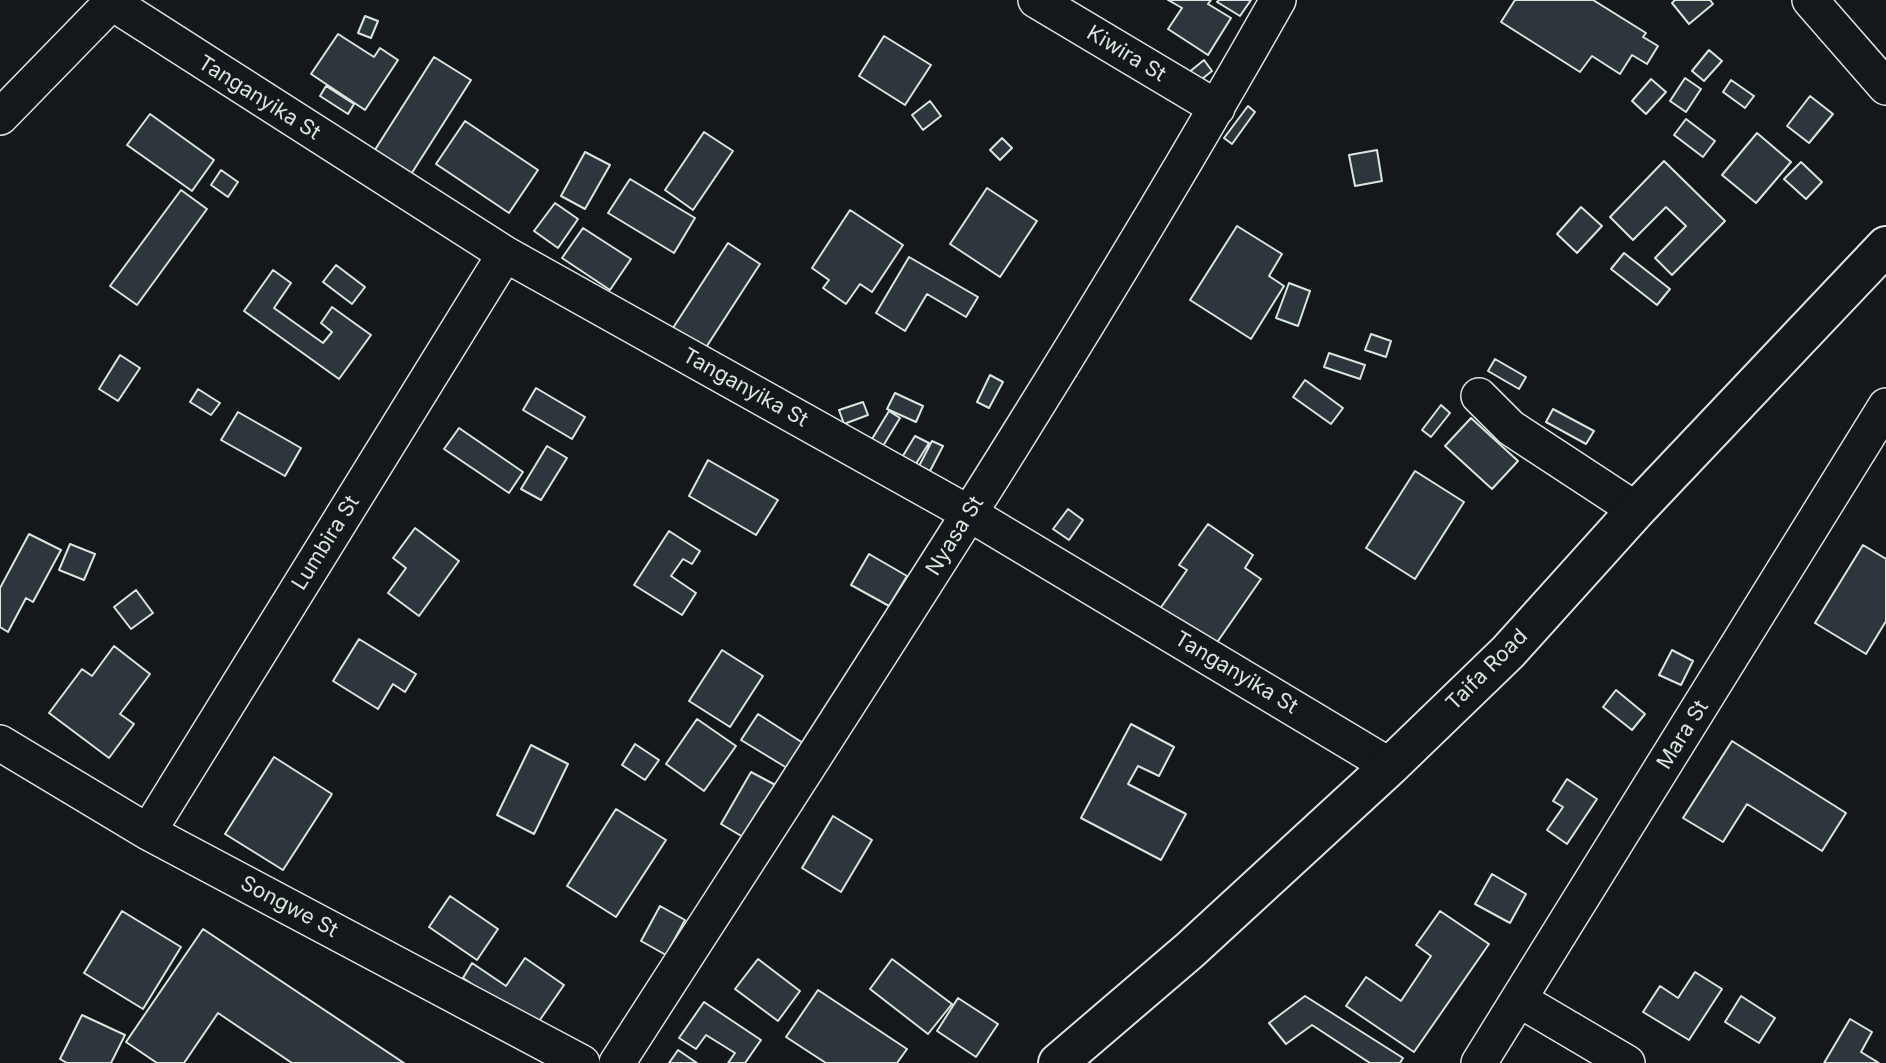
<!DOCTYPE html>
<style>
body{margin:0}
canvas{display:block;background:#14181c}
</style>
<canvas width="1886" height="1063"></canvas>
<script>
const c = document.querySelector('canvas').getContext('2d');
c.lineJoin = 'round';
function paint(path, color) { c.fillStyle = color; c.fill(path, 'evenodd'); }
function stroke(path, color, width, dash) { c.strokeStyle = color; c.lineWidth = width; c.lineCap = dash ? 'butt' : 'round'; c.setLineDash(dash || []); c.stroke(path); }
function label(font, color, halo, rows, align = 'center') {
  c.font = font + ' Inter,sans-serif'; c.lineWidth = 5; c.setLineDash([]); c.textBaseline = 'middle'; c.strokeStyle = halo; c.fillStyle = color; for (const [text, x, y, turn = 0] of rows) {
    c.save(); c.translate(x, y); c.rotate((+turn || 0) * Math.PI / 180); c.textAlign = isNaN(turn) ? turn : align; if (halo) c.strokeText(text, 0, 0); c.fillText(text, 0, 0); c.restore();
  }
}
const building = new Path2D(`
 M1168,0H1211L1208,4L1231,18L1208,55L1168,29L1182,8Z
 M1219,0H1251L1240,16L1217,2Z
 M1515,0H1593L1646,33L1643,37L1658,46L1647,64L1632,55L1620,74L1592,56L1580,72L1501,22Z
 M1675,0H1710L1713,4L1689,24L1672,3Z
 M365,16L378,21L371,38L358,33Z
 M338,34L374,57L380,48L398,60L365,110L311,74Z
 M884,36L931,65L905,105L859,76Z
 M1709,50L1722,61L1704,81L1692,71Z
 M434,57L471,80L408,179L371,156Z
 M1204,60L1212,71L1197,83L1188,73Z
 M1685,78L1701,89L1686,112L1670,101Z
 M1651,79L1666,92L1646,114L1632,101Z
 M1731,80L1754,96L1745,108L1723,92Z
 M326,86L354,104L348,114L320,96Z
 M1810,96L1833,114L1809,143L1787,126Z
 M930,101L941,116L923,130L912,115Z
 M1248,106L1255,112L1232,144L1224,138Z
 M150,114L214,160L192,191L127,145Z
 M1686,119L1715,141L1703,157L1674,135Z
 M465,121L538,170L509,213L436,164Z
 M704,132L733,151L693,210L665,190Z
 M1757,133L1791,162L1756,203L1722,175Z
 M1002,138L1012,148L1000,160L990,150Z
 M1377,150L1382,181L1355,186L1349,155Z
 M585,152L610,165L585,209L561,196Z
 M1664,161L1725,221L1672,275L1655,258L1686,226L1666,207L1633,240L1610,217Z
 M1801,162L1822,182L1806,199L1784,179Z
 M221,170L238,182L228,197L211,185Z
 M630,179L695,218L674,253L608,213Z
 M987,188L1037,221L1000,277L950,244Z
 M181,190L207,209L137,305L110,286Z
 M555,203L578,219L558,248L534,231Z
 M1581,207L1602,226L1577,253L1557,234Z
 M850,210L903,245L872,292L860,284L846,304L823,288L829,280L812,268Z
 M1237,226L1282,254L1269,276L1284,286L1251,339L1190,300Z
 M583,228L631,259L610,290L562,258Z
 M728,243L760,264L703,352L671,331Z
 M1624,253L1670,289L1657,305L1611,269Z
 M909,257L978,297L966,317L927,294L905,331L876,313Z
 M336,265L365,287L352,304L323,282Z
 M273,270L291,283L274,308L323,343L332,332L321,323L332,307L371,335L339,379L244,311Z
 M1289,283L1310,291L1298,326L1276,318Z
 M1371,334L1391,341L1386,357L1365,350Z
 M1329,353L1365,365L1360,379L1324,367Z
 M120,355L140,368L118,401L99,389Z
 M1495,359L1526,377L1519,389L1488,371Z
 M990,375L1003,382L989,408L977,402Z
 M1305,380L1343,408L1331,424L1293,397Z
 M536,388L585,417L572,439L523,410Z
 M198,389L220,403L211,415L190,402Z
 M895,393L923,406L916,422L887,409Z
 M863,402L868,415L844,424L839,410Z
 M1441,405L1450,413L1431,437L1422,430Z
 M1553,409L1594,431L1586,444L1546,422Z
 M889,411L900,418L883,446L872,439Z
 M238,412L301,448L285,476L221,440Z
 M1471,418L1518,461L1492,489L1445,446Z
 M459,428L523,472L509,493L444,449Z
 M915,436L929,443L914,467L901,459Z
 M932,441L943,446L930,471L919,466Z
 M547,446L567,458L541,500L521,489Z
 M708,460L778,500L756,535L689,496Z
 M1415,471L1464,502L1415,579L1366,548Z
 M1068,509L1083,520L1069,540L1053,529Z
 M1208,524L1253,555L1245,568L1261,579L1211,651L1157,613L1187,570L1179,565Z
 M415,528L459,561L419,616L388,593L406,568L393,558Z
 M669,531L700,551L692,564L683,559L671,576L696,593L682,615L634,585Z
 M29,534L61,550L33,602L26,598L8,632L0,627V588Z
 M70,544L95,554L84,580L59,570Z
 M1863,545L1886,559V621L1866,654L1815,623Z
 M869,554L907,576L889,606L851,585Z
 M136,590L153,613L131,629L114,607Z
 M359,639L416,674L405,692L393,684L378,709L333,681Z
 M114,646L150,674L120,714L134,724L109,758L49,713L82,669L92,676Z
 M722,650L763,676L730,727L689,701Z
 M1672,650L1693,661L1681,685L1659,675Z
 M1616,690L1645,714L1632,730L1603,707Z
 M758,714L803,743L787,768L741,740Z
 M697,719L736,746L704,791L666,764Z
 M1131,724L1174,747L1159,776L1138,766L1128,784L1186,814L1161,860L1081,818Z
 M1732,741L1846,813L1822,851L1747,804L1723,842L1683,818Z
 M635,744L659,760L645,780L622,765Z
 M531,745L568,764L534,834L497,815Z
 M274,757L332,794L283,870L225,834Z
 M751,772L783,789L772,808L763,802L743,837L721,824Z
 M1567,779L1597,799L1567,844L1547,830L1563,807L1553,801Z
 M616,809L666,840L616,917L567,886Z
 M833,816L872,840L841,892L802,868Z
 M1492,874L1526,894L1510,923L1475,904Z
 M450,896L498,929L477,960L429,927Z
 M660,906L685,920L666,955L641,941Z
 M122,911L181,947L143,1009L84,973Z
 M1440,911L1489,944L1414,1052L1346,1006L1366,977L1401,1001L1431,956L1416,945Z
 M203,929L404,1063H292L218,1013L184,1063H157L126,1042Z
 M525,958L564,985L535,1027L463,978L472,963L506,986Z
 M758,959L800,991L778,1021L735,989Z
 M892,959L952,1004L928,1034L870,989Z
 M1695,972L1722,989L1689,1040L1643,1012L1660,986L1678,998Z
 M818,990L907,1049L897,1063H826L786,1037Z
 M1305,996L1403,1058L1400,1063H1370L1312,1025L1286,1044L1269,1023Z
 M1741,996L1775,1018L1759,1043L1725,1022Z
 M958,998L998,1024L976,1057L937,1031Z
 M704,1002L761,1040L745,1063H728L735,1053L706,1035L696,1049L679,1038Z
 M82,1015L125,1035L111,1063H67L60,1059Z
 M1850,1019L1872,1032L1861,1052L1879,1063H1824Z
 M678,1050L697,1063H669Z`);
paint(building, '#2c363c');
stroke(building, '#d8e6dc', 2);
const minor = new Path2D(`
 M108,0L505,254L970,514L1390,766
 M1036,0L1217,108
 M1810,0L1886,87
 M0,117L114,0
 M1479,396L1511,428L1636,510
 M0,743L148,832L582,1063
 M148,832L505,254
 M1520,1000L1627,1063
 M617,1063C842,712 1073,363 1278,0
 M1479,1063L1886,406`);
const highway = new Path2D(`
 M1058,1063L1190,950L1390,766L1508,652L1636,510L1886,246`);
stroke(minor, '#d8e6dc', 38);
stroke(highway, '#d8e6dc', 42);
stroke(minor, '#14181c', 35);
stroke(highway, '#14181c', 38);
label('21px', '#d8e6dc', '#14181c', [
 ["Kiwira St",1126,54,31],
 ["Tanganyika St",259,98,32],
 ["Tanganyika St",745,388,29],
 ["Nyasa St",955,536,-58],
 ["Lumbira St",326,543,-58],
 ["Taifa Road",1487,670,-45],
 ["Tanganyika St",1236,673,31],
 ["Mara St",1683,735,-58],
 ["Songwe St",289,907,28]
]);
</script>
